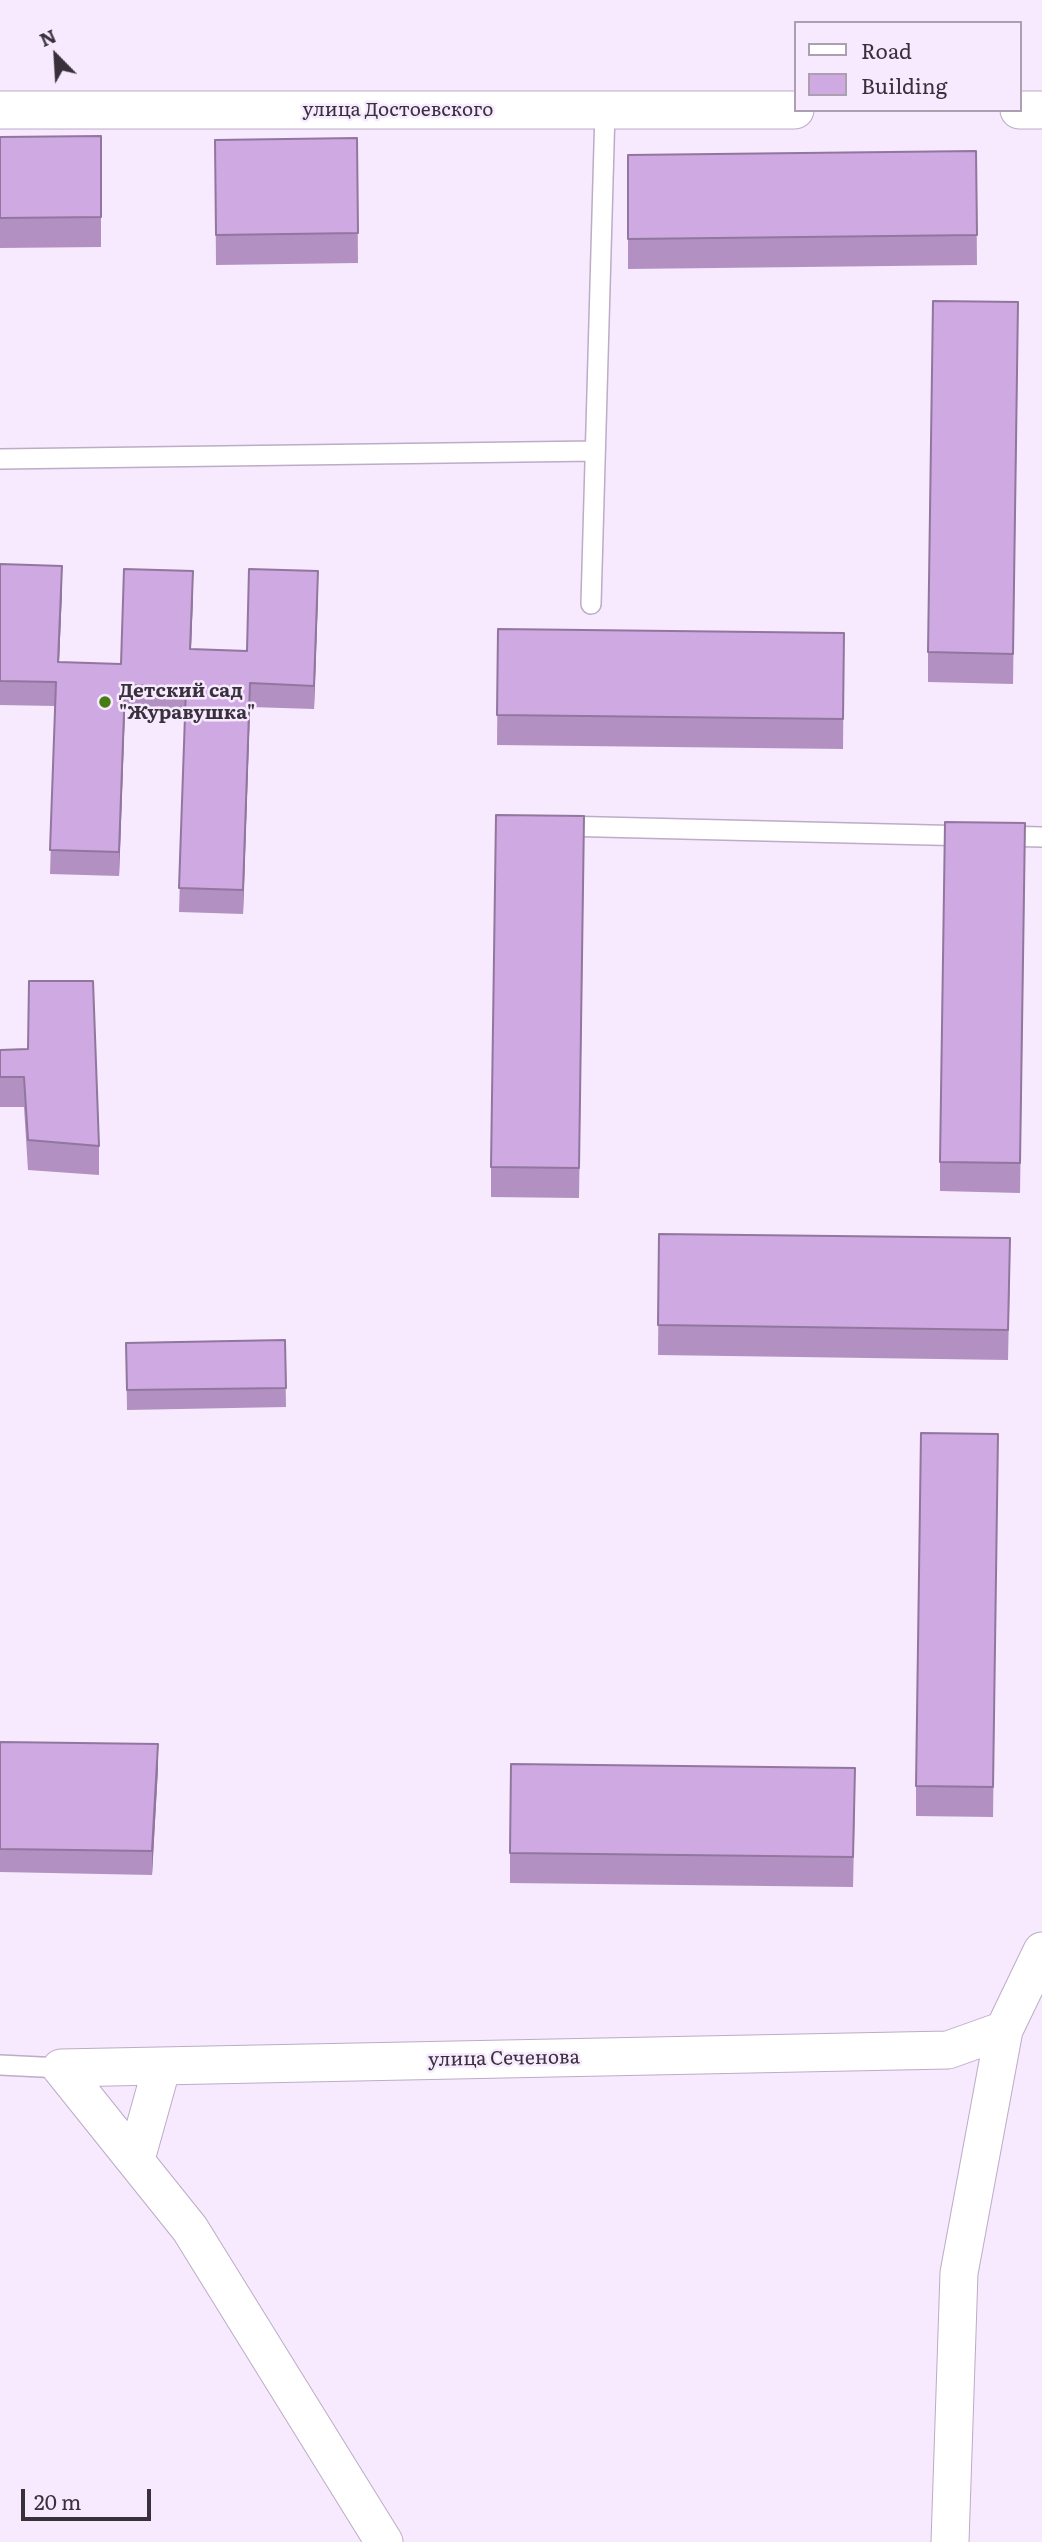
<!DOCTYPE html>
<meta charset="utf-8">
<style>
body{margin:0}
#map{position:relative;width:1042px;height:2542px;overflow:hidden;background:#f7e9fe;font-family:Literata,serif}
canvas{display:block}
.legend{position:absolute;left:794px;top:21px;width:228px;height:91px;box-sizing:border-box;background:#f7e9fe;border:2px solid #ab9fb0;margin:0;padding:9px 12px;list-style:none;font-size:21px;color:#38313c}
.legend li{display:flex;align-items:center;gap:14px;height:35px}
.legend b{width:35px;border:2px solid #ab9fb0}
.north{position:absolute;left:21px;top:21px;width:70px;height:70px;-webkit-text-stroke:5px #f7e9fe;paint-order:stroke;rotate:336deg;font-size:19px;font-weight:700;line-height:28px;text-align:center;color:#38313c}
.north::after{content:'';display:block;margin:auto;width:24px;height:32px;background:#38313c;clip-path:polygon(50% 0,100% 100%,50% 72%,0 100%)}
.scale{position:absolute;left:21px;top:2489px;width:130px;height:32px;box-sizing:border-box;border:4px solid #38313c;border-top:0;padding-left:9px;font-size:21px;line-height:24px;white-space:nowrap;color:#38313c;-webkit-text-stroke:5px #f7e9fe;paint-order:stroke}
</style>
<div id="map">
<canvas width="1042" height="2542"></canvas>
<ul class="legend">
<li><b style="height:9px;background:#fff"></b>Road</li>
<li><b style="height:19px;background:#cfa9e2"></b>Building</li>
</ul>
<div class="north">N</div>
<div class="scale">20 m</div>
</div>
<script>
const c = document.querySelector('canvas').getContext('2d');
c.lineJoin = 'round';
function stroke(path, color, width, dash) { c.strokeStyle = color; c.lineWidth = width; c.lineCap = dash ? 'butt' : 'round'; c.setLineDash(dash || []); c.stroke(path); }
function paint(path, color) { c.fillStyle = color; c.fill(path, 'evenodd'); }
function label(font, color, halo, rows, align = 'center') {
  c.font = font + ' Literata,serif'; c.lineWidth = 5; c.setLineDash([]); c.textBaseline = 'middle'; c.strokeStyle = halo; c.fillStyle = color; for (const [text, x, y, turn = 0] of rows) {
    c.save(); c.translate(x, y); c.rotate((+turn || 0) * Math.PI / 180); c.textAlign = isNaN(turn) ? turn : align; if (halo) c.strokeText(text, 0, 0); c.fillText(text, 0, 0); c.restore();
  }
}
const lane = new Path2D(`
 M0,459L595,451
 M591,604L605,110
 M560,826L971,836
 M1001,836L1042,837
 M0,2065L61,2068`);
const street = new Path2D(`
 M0,110H795
 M1019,110H1042
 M61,2068L948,2050L1004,2030
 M61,2068L190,2229L384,2542
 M136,2159L162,2066
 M950,2542L959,2273L1004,2030L1042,1951`);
stroke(lane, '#bcacc5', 22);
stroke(street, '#bcacc5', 39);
stroke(lane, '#fff', 19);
stroke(street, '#fff', 37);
paint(new Path2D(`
 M101,136V247L0,248V137Z
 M357,138L358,263L216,265L215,140Z
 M976,151L977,265L628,269V155Z
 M1018,332L1013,684L928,682V652Z
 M0,564L62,590L59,662L121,664L193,595L191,649L247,651L318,595L314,709L250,707L243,914L179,912L185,710L125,708L119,876L50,874L55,706L0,705Z
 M498,629L844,633L843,749L497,745Z
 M584,846L579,1198L491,1197V1167Z
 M1025,853L1020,1193L940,1191V1162Z
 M0,1050L99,1146V1175L28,1170L24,1107H0Z
 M659,1234L1010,1268L1008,1360L658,1355Z
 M285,1340L286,1407L127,1410L126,1343Z
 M998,1434L993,1817L916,1816V1786Z
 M0,1742L158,1768L152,1875L0,1872Z
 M855,1798L853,1887L510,1883V1853Z`), '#b291c2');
paint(new Path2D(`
 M62,566V590L58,686V662Z
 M193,571V595L190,672V649Z
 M318,571V595L314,709V686Z
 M250,683V707L243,914V890Z
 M125,685V708L119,876V852Z
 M158,1744V1768L152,1875V1851Z`), '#91769e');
const building = new Path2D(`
 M101,136V217L0,218V137Z
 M357,138L358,233L216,235L215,140Z
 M976,151L977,235L628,239V155Z
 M933,301L1018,302L1013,654L928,652Z
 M0,564L62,566L58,662L121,664L124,569L193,571L190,649L247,651L249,569L318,571L314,686L250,683L243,890L179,888L186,687L125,685L119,852L50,850L56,682L0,681Z
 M498,629L844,633L843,719L497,715Z
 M496,815L584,816L579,1168L491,1167Z
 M945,822L1025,823L1020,1163L940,1162Z
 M29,981H93L99,1146L28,1140L24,1077H0V1050L28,1049Z
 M659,1234L1010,1238L1008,1330L658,1325Z
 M285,1340L286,1388L127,1390L126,1343Z
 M921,1433L998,1434L993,1787L916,1786Z
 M0,1742L158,1744L152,1851L0,1849Z
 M511,1764L855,1768L853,1857L510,1853Z`);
paint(building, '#cfa9e2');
stroke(building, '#91769e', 2);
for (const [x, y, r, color] of [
 [105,702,7,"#457d13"]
]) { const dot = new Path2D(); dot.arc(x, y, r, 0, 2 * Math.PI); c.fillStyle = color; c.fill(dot); stroke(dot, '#f7e9fe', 2.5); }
label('19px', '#38313c', '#f7e9fe', [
 ["улица Достоевского",398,110],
 ["улица Сеченова",504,2059,-1]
]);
label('bold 19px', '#38313c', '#f7e9fe', [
 ["Детский сад",119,691],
 ["\"Журавушка\"",119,713]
], 'left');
</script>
